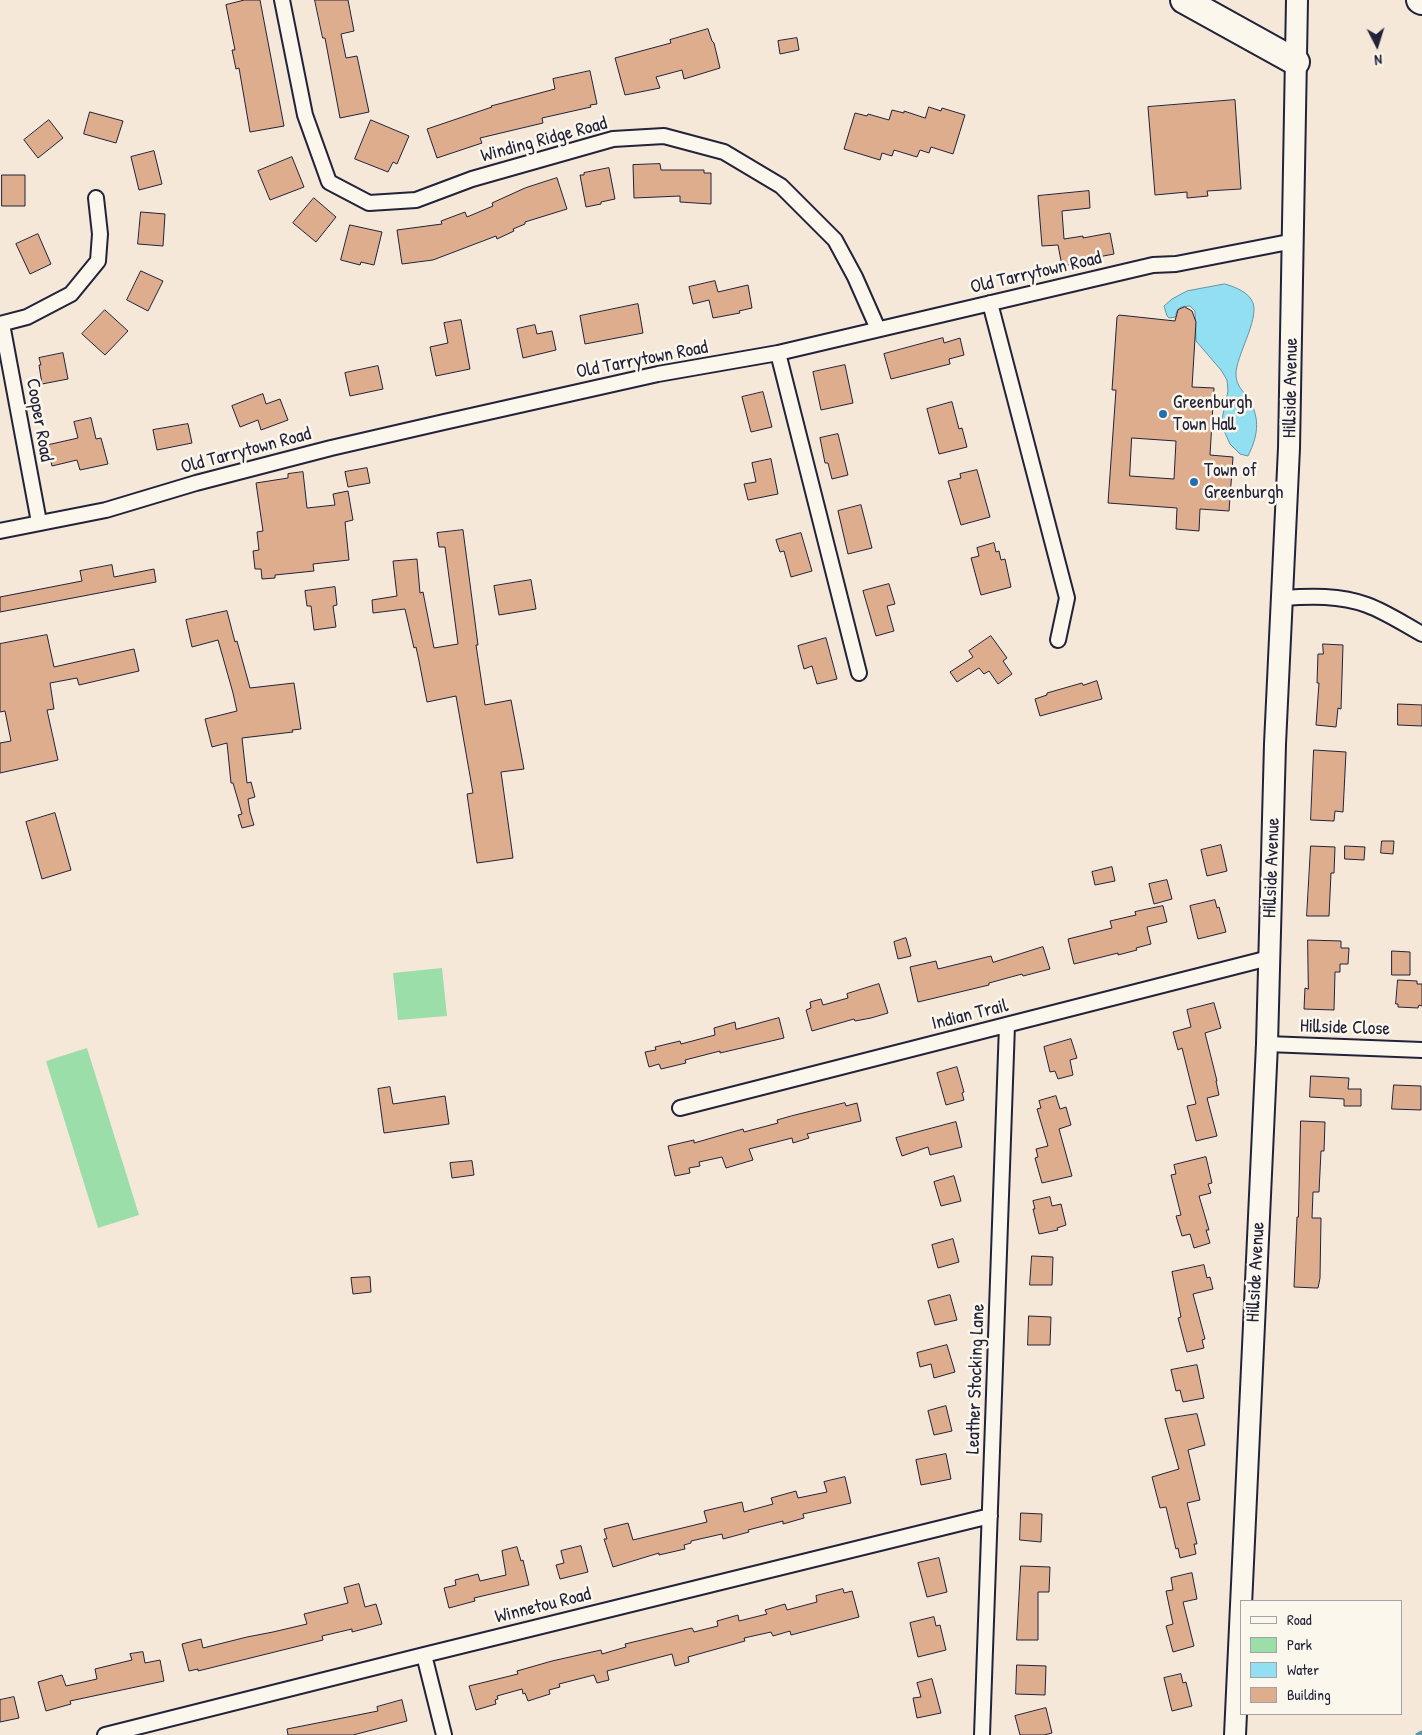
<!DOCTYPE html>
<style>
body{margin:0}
#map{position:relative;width:1422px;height:1735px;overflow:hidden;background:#f5e8d9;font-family:"Patrick Hand",sans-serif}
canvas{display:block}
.legend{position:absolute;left:1240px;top:1600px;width:162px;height:115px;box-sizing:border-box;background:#fbf7ec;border:1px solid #a4a2a5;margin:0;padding:6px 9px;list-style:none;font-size:15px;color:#22223b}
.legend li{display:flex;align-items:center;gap:10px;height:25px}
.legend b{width:25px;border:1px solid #a4a2a5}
.north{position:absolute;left:1352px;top:20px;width:50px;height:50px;-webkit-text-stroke:4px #fbf7ec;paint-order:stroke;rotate:175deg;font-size:14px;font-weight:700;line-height:20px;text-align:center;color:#22223b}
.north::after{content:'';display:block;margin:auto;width:18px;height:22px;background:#22223b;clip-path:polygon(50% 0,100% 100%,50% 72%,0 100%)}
</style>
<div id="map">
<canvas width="1422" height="1735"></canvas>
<ul class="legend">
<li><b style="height:6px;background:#fbf7ec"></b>Road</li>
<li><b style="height:14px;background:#9cdea9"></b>Park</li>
<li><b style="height:14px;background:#92dff1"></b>Water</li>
<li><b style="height:14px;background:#ddad8e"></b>Building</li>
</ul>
<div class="north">N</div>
</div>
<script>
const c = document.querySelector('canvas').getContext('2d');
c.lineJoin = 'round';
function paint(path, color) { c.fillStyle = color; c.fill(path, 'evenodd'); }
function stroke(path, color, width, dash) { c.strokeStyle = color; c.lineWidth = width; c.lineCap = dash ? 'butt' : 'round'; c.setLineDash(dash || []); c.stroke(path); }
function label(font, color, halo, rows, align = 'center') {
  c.font = font + ' "Patrick Hand",sans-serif'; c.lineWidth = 5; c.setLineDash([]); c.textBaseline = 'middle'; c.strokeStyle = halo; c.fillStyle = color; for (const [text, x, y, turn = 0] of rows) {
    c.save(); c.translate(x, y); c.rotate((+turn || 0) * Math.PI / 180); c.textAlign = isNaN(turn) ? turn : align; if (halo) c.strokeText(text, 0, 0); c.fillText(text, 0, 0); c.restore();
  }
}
paint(new Path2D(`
 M442,968L447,1016L398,1020L393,973Z
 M87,1048L139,1215L98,1228L46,1061Z`), '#9cdea9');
const water = new Path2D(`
 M1225,284C1235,287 1249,292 1253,303C1259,320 1236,356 1236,374C1236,383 1240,388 1245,394C1261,415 1259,434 1248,456L1240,454L1230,444L1221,424L1228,391L1227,380L1221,370L1196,341L1195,311L1190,306C1182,306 1175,308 1176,317L1169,318L1167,316L1164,306L1172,299L1187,291Z`);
paint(water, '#92dff1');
stroke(water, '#6593a8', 1);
stroke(new Path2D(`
 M1418,1735L1422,1733`), '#6593a8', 5);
const building = new Path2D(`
 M245,0H260L284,126L250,132L239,68L236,69L232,50H235L226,5Z
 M315,0H348L354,31L341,34L346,58L357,56L369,112L340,118L325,38H323Z
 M708,29L712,41L714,43L720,68L684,79L682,70L656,77L660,88L625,95L615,58L671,43L670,40Z
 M797,38L799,50L780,54L778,41Z
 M590,71L597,104L590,105L591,107L542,118L543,123L480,138L482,143L437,158L427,129L492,107L491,106L555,89L553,79Z
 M1235,100L1241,189L1207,191L1208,196L1187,198V192L1155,195L1148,107Z
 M929,107L941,111L942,108L965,115L953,154L931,147L929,153L920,150L917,157L894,150L892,156L882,153L880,160L844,149L855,113L867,116L868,114L889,120L892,110L904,113V111L925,118Z
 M90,112L123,121L116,143L84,134Z
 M49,120L63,138L38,158L24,140Z
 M371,120L409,136L397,164L393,162L388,172L355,159Z
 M154,151L162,184L139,190L131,157Z
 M292,157L304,187L270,200L258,171Z
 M660,164L661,170H704V173H711V204L680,202V196L634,198L633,165Z
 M609,168L615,199L601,202V204L586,207L580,175H584V173Z
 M2,175H25V206H2Z
 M557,178L567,209L525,222V224L513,229L514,231L497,239L496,236L433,260L402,264L397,230L442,224L441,221L465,212L467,217L493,206L492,203L525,188Z
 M1089,191L1090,208L1062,211L1064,239L1083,236V238L1110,233L1114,254L1077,261L1078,263L1062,266L1058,245L1042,246L1038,196Z
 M314,198L336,217L316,242L293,223Z
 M141,212L165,214L163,246L138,244Z
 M350,225L382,232L374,265L361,262L360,265L341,260Z
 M38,234L51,264L30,274L16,244Z
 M141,271L163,281L148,311L127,300Z
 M715,281L718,292L748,285L752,308L739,311L740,313L713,318L709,300L693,304L689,287Z
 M638,304L643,333L585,344L580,316Z
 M1185,307L1192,311L1196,322L1192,387L1214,388L1210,455L1233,457L1229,511L1200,509L1199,531L1176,529L1177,508L1108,503L1116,390H1112L1117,317L1119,315L1175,321L1178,310ZM1132,438L1176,441L1174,479L1130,476Z
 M105,310L128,331L105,355L82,334Z
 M461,320L470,369L436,376L430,347L448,343L444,323Z
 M535,325L537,334L552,331L556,350L523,358L517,329Z
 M943,338L944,343L960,338L964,355L949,359L950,364L891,379L884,354Z
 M63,353L68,379L42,384L39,365H41L39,358Z
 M845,365L853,403L821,410L813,372Z
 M378,366L383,389L350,396L345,373Z
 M763,392L772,427L751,432L742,397Z
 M263,394L266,404L280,399L288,420L261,430L258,420L240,427L232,406Z
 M952,402L959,429L962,428L967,447L939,454L927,409Z
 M91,418L96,439L101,438L108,464L80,470L77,460L52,466L47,445L78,438L74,422Z
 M188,424L192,443L157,450L153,430Z
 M838,434L848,475L832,479L828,463H825L820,438Z
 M771,459L778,494L748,500L744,484L756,482L752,463Z
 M367,468L370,483L348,487L345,472Z
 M977,470L990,517L961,525L948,481L961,478L960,474Z
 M303,472L307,508L335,505L333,494L348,491L353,520L345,522L349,560L313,564L314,571L275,575V578L262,579L261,569H255L253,551L259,550L257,532L263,531L256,483L288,478V474Z
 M861,505L872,548L848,554L838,511Z
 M463,530L478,645H476L485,705L511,700L524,769L501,772L513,858L477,863L467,794L473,793L456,696L427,702L419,661L416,647L414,648L405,609L373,613L372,600L397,596L393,561L417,559L420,593L423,592L434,648L458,644L445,547H439L437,533Z
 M801,533L812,571L791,577L784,551L780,552L776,540Z
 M994,543L996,552L999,551L1001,560L1005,559L1011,587L981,595L971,558L979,556L977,548Z
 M112,565L114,577L154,569L156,582L0,612V597L82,581L80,571Z
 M531,580L536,609L499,615L494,586Z
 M889,584L895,604L887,606L894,631L876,636L863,591Z
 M335,587L337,605L333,606L336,627L314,630L311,606H307L305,591Z
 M227,611L235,642L237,641L250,688L294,683L301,729L292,730L293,732L242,738L247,783L251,782L255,797L248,799L250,812L254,825L242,828L238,815L242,814L233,783H231L227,743L212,747L205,719L237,711L233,693L218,640L192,647L186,620Z
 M47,635L54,667L134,649L139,671L79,685L77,678L50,683L54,709L47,710L58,760L0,773V743L11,741L5,711L0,712V644Z
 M991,636L1007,658L1003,661L1012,674L998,684L989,671L984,674L979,668L957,682L950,672L973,657L969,651Z
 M826,638L837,679L817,684L812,666L804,669L798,646Z
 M1323,644L1343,645L1341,709L1338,708L1336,727L1316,725L1319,683H1317L1318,654H1323Z
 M1097,681L1102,699L1040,716L1035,699L1047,695V693L1082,683L1083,685Z
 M1398,704L1422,705V726L1398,725Z
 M1314,750L1346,752L1343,812L1335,811L1334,821L1311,820Z
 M55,813L71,870L42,879L26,822Z
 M1382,841H1394L1393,854L1381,853Z
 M1221,845L1227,871L1207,876L1201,850Z
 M1311,846L1335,847L1334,873H1331L1329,916H1307Z
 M1345,846L1365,847L1364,860L1345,859Z
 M1112,867L1115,881L1095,885L1092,872Z
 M1167,880L1172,899L1154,904L1149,884Z
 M1215,900L1217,908L1219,907L1226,932L1198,939L1190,906Z
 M1163,906L1167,922L1147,927L1151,944L1136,948L1137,950L1118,955V953L1074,964L1068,939L1112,928L1110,921L1136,915L1135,912Z
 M906,938L911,956L898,959L894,942Z
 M1308,940L1341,941V948H1349L1348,964H1340V972H1335L1334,1010L1304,1009L1305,988L1308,989Z
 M1043,947L1050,969L1023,976L1022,974L989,983V985L918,1002L910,967L936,961L938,969L991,956L993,962Z
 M1392,951L1410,952V975H1392Z
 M1398,980L1417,981V984H1422V1006L1419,1005L1418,1008L1398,1007V1004H1396Z
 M879,984L888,1013L871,1018L855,1021L854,1019L812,1031L806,1010L811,1008L810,1002L821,999L823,1005L848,998L847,994Z
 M1214,1003L1221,1028L1205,1033L1217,1081H1216L1219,1095L1207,1098L1217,1136L1196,1141L1187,1106L1196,1104L1182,1048L1178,1050L1173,1032L1191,1027L1187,1010Z
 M779,1018L784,1038L720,1053V1051L685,1060L686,1063L661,1069L659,1064L649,1067L645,1052L656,1050L655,1047L680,1041L681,1044L715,1035L714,1028L735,1022L736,1029Z
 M1071,1039L1077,1058L1070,1060L1073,1075L1058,1079L1055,1071L1050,1072L1044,1047Z
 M957,1067L964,1092L962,1093L964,1100L946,1105L937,1073Z
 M1311,1076L1349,1078L1348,1089H1361V1106H1344V1099L1310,1097Z
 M1394,1085L1421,1086V1110L1392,1109Z
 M390,1087L393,1104L445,1096L449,1124L384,1133L378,1089Z
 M1056,1096L1060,1109L1066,1107L1071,1125L1059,1129L1072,1176L1042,1183L1035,1158L1038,1157L1036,1149L1048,1146L1037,1109L1041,1108L1039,1101Z
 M845,1103L846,1106L857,1103L861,1121L807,1134L809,1138L793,1143L792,1138L749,1149L753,1160L726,1168L722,1157L699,1162L700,1166L689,1168L690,1173L675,1176L668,1146L694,1140V1143L743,1129L744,1132L778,1123L777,1120L791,1116Z
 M1301,1121L1325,1122L1324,1151H1321L1319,1192H1313L1312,1218H1321L1320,1278L1318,1288H1316L1294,1287L1297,1217H1298Z
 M956,1122L962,1147L930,1155L928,1147L902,1156L896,1138Z
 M1206,1157L1212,1183L1208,1184L1211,1193L1199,1196L1209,1230H1206L1210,1243L1194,1248L1190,1234L1182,1236L1176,1216L1181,1215L1171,1175L1176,1174L1174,1165Z
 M472,1161L474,1175L452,1178L450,1163Z
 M954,1176L961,1201L941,1206L934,1182Z
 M1050,1197L1052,1206L1061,1204L1066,1225L1057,1228L1058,1230L1039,1234L1033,1209H1035L1033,1201Z
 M953,1239L959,1262L938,1268L932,1245Z
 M1032,1256L1053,1257L1052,1285H1030Z
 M1204,1265L1207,1278L1210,1277L1213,1289L1193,1294L1205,1339L1202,1340L1204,1348L1187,1352L1178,1318L1181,1317L1172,1272Z
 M370,1277L371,1292L353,1294L351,1278Z
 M950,1295L957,1320L935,1325L928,1301Z
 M1029,1316L1051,1317L1050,1345H1028Z
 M947,1345L955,1372L934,1378L931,1364L920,1367L917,1353Z
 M1197,1365L1204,1398L1183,1402L1180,1390L1176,1391L1171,1370Z
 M946,1406L952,1431L934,1435L928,1411Z
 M1197,1414L1205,1445L1188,1450L1200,1500L1187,1503L1197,1544H1194L1196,1554L1180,1558L1178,1548L1176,1549L1166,1507L1160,1508L1152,1477L1179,1469L1165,1419Z
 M946,1454L951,1479L921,1485L916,1460Z
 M845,1477L851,1503L803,1514L804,1518L783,1524V1521L748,1530L749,1532L723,1539L722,1534L691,1541V1543L684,1545L685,1549L659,1555V1553L613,1567L604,1539H607L604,1529L628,1523L633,1540L707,1522L704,1511L742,1502L744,1512L773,1504L771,1498L796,1491L798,1498L827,1492L824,1482Z
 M1021,1513L1042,1514L1041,1542L1020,1540Z
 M581,1546L588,1572L560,1579L556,1565L564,1563L561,1551Z
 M517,1547L521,1561L523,1560L529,1585L474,1598L475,1601L449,1608L444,1588L456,1585L455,1580L478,1574L480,1581L506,1575L502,1551Z
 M939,1558L947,1592L927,1597L918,1563Z
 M1021,1566L1050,1567L1049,1592H1038V1640H1017Z
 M1192,1573L1197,1599L1183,1602L1194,1646L1173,1652L1166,1626L1173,1624L1166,1591L1173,1590L1171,1578Z
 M359,1584L365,1607L376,1604L382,1624L352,1632V1629L322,1636L323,1640L198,1671V1669L189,1671L182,1644L201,1639L203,1648L247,1637L273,1632L307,1624L304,1614L348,1603L344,1588Z
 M843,1589L844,1593L852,1591L859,1617L791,1635L790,1631L773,1636L771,1632L744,1638L745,1641L688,1657L689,1662L675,1666L672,1654L607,1671L609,1680L597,1683L594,1675L559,1684L560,1687L549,1690L550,1694L528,1701L525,1693L523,1694L522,1689L497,1696L498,1699L495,1700L496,1704L476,1710L469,1686L518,1674L517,1671L552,1661L601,1650L602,1654L626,1647L625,1644L650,1638L692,1628L694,1632L718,1626L717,1621L738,1615L739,1621L767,1614L765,1610L785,1604L787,1610L817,1602L816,1596Z
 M934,1617L936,1626L940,1625L946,1650L918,1657L910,1623Z
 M143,1652L145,1663L160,1660L164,1681L70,1701L71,1704L46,1711L38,1682L62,1675L66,1686L97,1679L95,1669L132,1660L130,1654Z
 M1017,1665L1046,1666L1045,1695L1016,1694Z
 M1181,1674L1183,1683L1186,1682L1192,1706L1172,1711L1164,1678Z
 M932,1679L941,1713L917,1718L913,1698L921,1697L917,1683Z
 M14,1697L19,1718L0,1722V1700Z
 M402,1700L407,1721L353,1735H288L287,1729L378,1711L377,1707Z
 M1046,1708L1052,1733L1044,1735H1020L1015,1716Z`);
paint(building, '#ddad8e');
stroke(building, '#22223b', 1);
const street = new Path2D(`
 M282,0L305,115L329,182L369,203L416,200L472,179L613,139L664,136L724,152L781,186L835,240L855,277L878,329
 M990,303L1067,598L1058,640
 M0,324L27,317L71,294L98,261L100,234L96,198
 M2,324L39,522
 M778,353L859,673
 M0,531L106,510L196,483L331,448L444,422L658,374L778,353L1153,265L1176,264L1294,241
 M1283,598C1310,596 1340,595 1367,605C1386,612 1404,624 1422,634
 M1267,1044L1422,1050
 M680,1108L1269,958
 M424,1655L444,1735
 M105,1735L424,1655L990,1516
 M982,1735L1007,1025`);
const secondary = new Path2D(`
 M1235,1735L1267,1044L1275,744L1289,448L1297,0`);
const highway = new Path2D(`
 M1184,0L1296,62
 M1420,0L1422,1`);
stroke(street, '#22223b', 18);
stroke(secondary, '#22223b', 24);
stroke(highway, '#22223b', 30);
stroke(street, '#fbf7ec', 14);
stroke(secondary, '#fbf7ec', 20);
stroke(highway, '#fbf7ec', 26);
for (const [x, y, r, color] of [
 [1163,414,5,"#1f6fb2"],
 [1194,482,5,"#1f6fb2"]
]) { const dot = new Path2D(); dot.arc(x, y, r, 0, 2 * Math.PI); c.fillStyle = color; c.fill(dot); stroke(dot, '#fbf7ec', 2); }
label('19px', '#22223b', '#fbf7ec', [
 ["Winding Ridge Road",544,140,-15],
 ["Old Tarrytown Road",1036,273,-13],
 ["Old Tarrytown Road",642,360,-11],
 ["Hillside Avenue",1291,388,-89],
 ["Cooper Road",39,420,80],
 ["Old Tarrytown Road",246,451,-15],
 ["Hillside Avenue",1272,868,-88],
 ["Indian Trail",970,1015,-14],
 ["Hillside Close",1345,1028,2],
 ["Hillside Avenue",1256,1272,-87],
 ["Leather Stocking Lane",976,1379,-88],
 ["Winnetou Road",543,1606,-14]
]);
label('19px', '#22223b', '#fbf7ec', [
 ["Greenburgh",1173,403],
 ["Town Hall",1173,425],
 ["Town of",1204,471],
 ["Greenburgh",1204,493]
], 'left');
</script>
